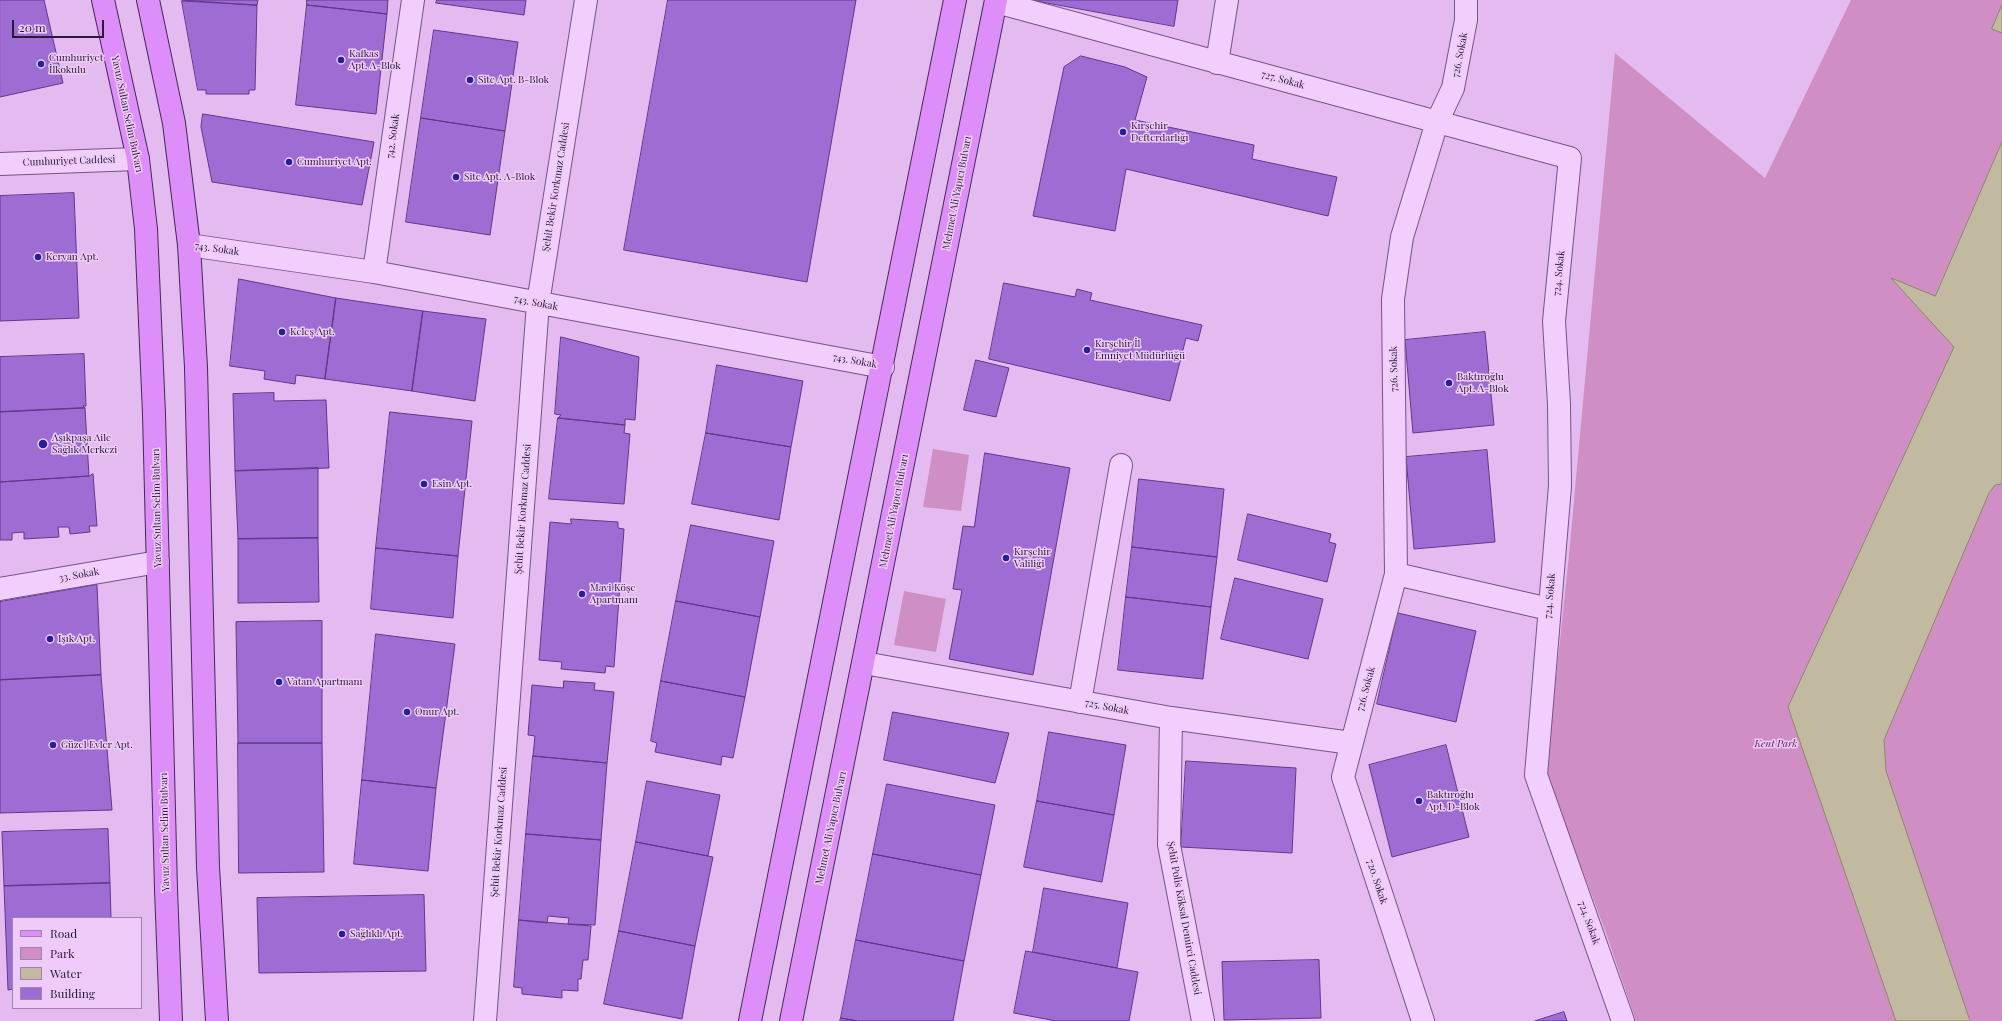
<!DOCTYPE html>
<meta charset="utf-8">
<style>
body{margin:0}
#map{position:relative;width:2002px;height:1021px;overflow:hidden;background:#e4bbf1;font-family:"Playfair Display",serif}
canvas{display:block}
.legend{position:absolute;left:12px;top:917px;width:130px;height:92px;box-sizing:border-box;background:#eecbf8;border:1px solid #a084ab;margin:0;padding:5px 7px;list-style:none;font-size:12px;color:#2a1a37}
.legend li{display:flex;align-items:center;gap:8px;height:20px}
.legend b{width:20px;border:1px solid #a084ab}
.scale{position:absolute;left:12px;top:20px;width:92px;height:18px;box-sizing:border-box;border:2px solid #2a1a37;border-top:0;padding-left:5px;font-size:12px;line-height:14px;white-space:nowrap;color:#2a1a37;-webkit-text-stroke:3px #eecbf8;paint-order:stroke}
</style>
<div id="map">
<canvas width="2002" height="1021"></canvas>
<ul class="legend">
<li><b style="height:5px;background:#de8ef9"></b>Road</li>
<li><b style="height:11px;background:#cf8ec4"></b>Park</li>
<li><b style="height:11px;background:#c1baa0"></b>Water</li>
<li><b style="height:11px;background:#9e6dd3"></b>Building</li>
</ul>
<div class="scale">20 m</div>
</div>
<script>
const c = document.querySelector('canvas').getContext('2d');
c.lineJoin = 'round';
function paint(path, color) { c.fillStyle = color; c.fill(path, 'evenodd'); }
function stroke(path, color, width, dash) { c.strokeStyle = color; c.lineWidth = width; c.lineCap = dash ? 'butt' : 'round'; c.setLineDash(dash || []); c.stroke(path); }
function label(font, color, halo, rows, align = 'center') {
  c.font = font + ' "Playfair Display",serif'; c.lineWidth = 3; c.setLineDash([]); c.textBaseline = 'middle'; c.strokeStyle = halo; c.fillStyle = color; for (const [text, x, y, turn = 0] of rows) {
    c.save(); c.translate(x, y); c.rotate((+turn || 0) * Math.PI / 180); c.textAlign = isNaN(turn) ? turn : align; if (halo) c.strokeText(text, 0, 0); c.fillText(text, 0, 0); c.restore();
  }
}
paint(new Path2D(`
 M1851,0H2002V1021H1636L1606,933L1546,773L1569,555L1615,53L1765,178Z
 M933,449L969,455L961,511L923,507Z
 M904,591L946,599L936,652L894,645Z`), '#cf8ec4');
const water = new Path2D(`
 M2002,5V33L1992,29Z
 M2002,142V484L1995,485L1989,493L1884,740L1886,771L1970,1021H1896L1788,707L1954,347L1891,278L1935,296Z`);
paint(water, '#c1baa0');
stroke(water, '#8f8867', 1);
const building = new Path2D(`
 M0,0H44L63,83L0,97Z
 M182,0H258L257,5Z
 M307,0H388L387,14L307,5Z
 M437,0H526L524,15L436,3Z
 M668,0H856L807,282L624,250Z
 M1031,0H1178L1174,26Z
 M182,1L257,5L255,90H249V94H206V90H198Z
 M307,5L387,14L376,114L296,105Z
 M434,30L518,42L505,131L421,118Z
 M1081,56L1125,67L1147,77L1135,120L1254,145L1252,159L1337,177L1328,216L1126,169L1115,231L1033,216L1064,67Z
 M203,114L374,142L362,205L212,182L201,127Z
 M421,118L505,131L490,235L406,222Z
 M74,193L79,318L0,321V196Z
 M239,279L336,298L325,379L296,375L295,384L264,379L265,371L230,366Z
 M1004,283L1075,297L1077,289L1092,293L1090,300L1202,325L1198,341L1186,338L1170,401L989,359Z
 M336,298L423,311L412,391L325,379Z
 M423,311L486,319L475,401L412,391Z
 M1485,332L1494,425L1413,433L1405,340Z
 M561,337L639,357L635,420L625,419V425L558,418L561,415L555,414Z
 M84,354L86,406H83L85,408L0,412V357Z
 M976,360L1009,368L996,417L964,410Z
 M717,365L803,381L791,447L706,433Z
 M274,393V401L326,400L329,468L235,471L233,394Z
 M85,408L89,476L0,482V412Z
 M390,412L472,421L458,556L376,548Z
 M558,418L625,425L624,433L630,434L624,504L549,499Z
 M706,433L791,447L779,520L692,504Z
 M1487,450L1495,542L1414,549L1406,457Z
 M985,453L1070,468L1033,675L949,659L962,590L953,589L963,526L974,527Z
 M318,468V538L238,539L235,471Z
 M93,474L97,526H89L90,532L70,534L69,527H58L59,537L24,539V532L12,533V540H0V482L89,476Z
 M1139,479L1224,489L1217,557L1132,547Z
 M1248,514L1331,534L1329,542L1336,544L1327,582L1238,560Z
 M571,519L618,522V528L624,529L614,667L606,666L605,673L561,669L562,662L539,660L550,522L571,524Z
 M691,525L774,541L760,617L676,601Z
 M318,538L319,602L238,603V539Z
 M1132,547L1217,557L1211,607L1126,597Z
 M376,548L458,556L453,618L371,609Z
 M1235,578L1323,599L1308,659L1221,639Z
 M97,585L101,675L0,680V602Z
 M1126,597L1211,607L1203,679L1118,670Z
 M676,601L760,617L745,697L661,681Z
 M1398,613L1476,631L1456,722L1377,704Z
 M322,621V743H238L236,622Z
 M376,634L455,644L436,788L362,780Z
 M101,675L112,810L0,813V680Z
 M564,681L595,683L594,690L614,692L607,763L533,756L535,736L528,735L532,685L563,688Z
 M661,681L745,697L733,758L722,756L721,765L655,752L657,743L651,741Z
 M893,712L1009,733L995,783L884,760Z
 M1049,732L1126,745L1114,815L1037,801Z
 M238,743H322L324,872L239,873Z
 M1446,745L1469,837L1392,857L1369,765Z
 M533,756L607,763L601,840L526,834Z
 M1186,761L1296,768L1292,853L1181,847Z
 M362,780L436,788L428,871L354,864Z
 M647,781L720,795L708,856L636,842Z
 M887,784L995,805L981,875L873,854Z
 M1037,801L1114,815L1102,882L1024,867Z
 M108,829L110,883L4,886L2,832Z
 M526,834L601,840L595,925L568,924L569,918L548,916L547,923L519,920Z
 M636,842L713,857L695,946L619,931Z
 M873,854L981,875L964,961L856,940Z
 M110,883L111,918H13V989L8,990L4,886Z
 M1044,888L1128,903L1117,968L1033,952Z
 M424,895L426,971L259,973L257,898Z
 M519,920L591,926L588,960H583L581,979H578V991L562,990V998L522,994V988L514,987Z
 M619,931L695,946L682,1019L604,1004Z
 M856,940L964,961L953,1021H857L841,1018Z
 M1026,951L1138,972L1129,1021H1056L1014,1013Z
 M1319,960L1321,1018L1224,1020L1222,962Z
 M1564,1012L1567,1021H1535Z
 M841,1018L857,1021H840Z`);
paint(building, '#9e6dd3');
stroke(building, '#5e388a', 1);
const minor = new Path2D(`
 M996,2L1570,158L1554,321L1559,404L1560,486L1536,775L1623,1021
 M1217,63L1227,0
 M0,164L138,159
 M189,245L374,272L883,367
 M374,272L413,0
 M1396,574L1549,609
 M0,589L158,562
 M864,663L1171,718L1351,743
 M1080,702L1121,465
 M1171,718L1169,845L1203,1021
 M485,1021L538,303L586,0
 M1423,1021L1343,777L1396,574L1393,299L1402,237L1437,122L1453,88L1466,20V0`);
const major = new Path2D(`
 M103,0L138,159L146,229L154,414L166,889L171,1021
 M148,0L174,123L189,245L196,367L208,867L217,1021
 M750,1021C817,680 888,341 955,0
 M791,1021L996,0`);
stroke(minor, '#745489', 24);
stroke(major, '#412956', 24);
stroke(minor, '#f1cefc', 22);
stroke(major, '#de8ef9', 22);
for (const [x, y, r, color] of [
 [341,60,4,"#261f9d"],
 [41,64,4,"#261f9d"],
 [470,80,4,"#261f9d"],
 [1123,132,4,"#261f9d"],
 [289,162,4,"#261f9d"],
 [456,177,4,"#261f9d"],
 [38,257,4,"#261f9d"],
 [282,332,4,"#261f9d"],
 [1087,350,4,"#261f9d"],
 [1449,383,4,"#261f9d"],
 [43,444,5,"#261f9d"],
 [424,484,4,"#261f9d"],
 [1006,558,4,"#261f9d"],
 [582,594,4,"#261f9d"],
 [50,639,4,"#261f9d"],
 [279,682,4,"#261f9d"],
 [407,712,4,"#261f9d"],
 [53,745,4,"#261f9d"],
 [1419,801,4,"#261f9d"],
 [342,934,4,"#261f9d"]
]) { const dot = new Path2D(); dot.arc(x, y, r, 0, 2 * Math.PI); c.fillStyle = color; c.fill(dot); stroke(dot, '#eecbf8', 1.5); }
label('10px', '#2a1a37', '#eecbf8', [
 ["Kafkas",349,54],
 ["Apt. A-Blok",349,66],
 ["Cumhuriyet",49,58],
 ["İlkokulu",49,70],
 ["Site Apt. B-Blok",478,80],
 ["Kırşehir",1131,126],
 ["Defterdarlığı",1131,138],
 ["Cumhuriyet Apt.",297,162],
 ["Site Apt. A-Blok",464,177],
 ["Kervan Apt.",46,257],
 ["Keleş Apt.",290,332],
 ["Kırşehir İl",1095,344],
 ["Emniyet Müdürlüğü",1095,356],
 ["Baktıroğlu",1457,377],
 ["Apt. A-Blok",1457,389],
 ["Aşıkpaşa Aile",52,438],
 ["Sağlık Merkezi",52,450],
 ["Esin Apt.",432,484],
 ["Kırşehir",1014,552],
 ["Valiliği",1014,564],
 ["Mavi Köşe",590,588],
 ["Apartmanı",590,600],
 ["Işık Apt.",58,639],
 ["Vatan Apartmanı",287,682],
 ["Onur Apt.",415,712],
 ["Güzel Evler Apt.",61,745],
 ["Baktıroğlu",1427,795],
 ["Apt. D-Blok",1427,807],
 ["Sağlıklı Apt.",350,934]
], 'left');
label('10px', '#2a1a37', '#eecbf8', [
 ["726. Sokak",1460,55,-79],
 ["727. Sokak",1283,80,15],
 ["Yavuz Sultan Selim Bulvarı",127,114,78],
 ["742. Sokak",393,136,-82],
 ["Cumhuriyet Caddesi",69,161,-2],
 ["Şehit Bekir Korkmaz Caddesi",556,187,-81],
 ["Mehmet Ali Yapıcı Bulvarı",957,193,-79],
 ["743. Sokak",217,249,8],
 ["724. Sokak",1559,273,-84],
 ["743. Sokak",536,303,11],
 ["743. Sokak",855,361,10],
 ["726. Sokak",1394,369,-91],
 ["Yavuz Sultan Selim Bulvarı",157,508,-91],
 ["Şehit Bekir Korkmaz Caddesi",523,509,-86],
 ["Mehmet Ali Yapıcı Bulvarı",894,511,-79],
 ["33. Sokak",79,575,-10],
 ["724. Sokak",1550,596,-85],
 ["726. Sokak",1366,689,-75],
 ["725. Sokak",1107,707,11],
 ["Mehmet Ali Yapıcı Bulvarı",831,828,-78],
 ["Yavuz Sultan Selim Bulvarı",165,832,-91],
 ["Şehit Bekir Korkmaz Caddesi",499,832,-86],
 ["720. Sokak",1377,882,72],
 ["Şehit Polis Köksal Demirci Caddesi",1184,918,80],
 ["724. Sokak",1589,923,70]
]);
label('italic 10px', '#551f44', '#eecbf8', [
 ["Kent Park",1776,744]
]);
</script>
